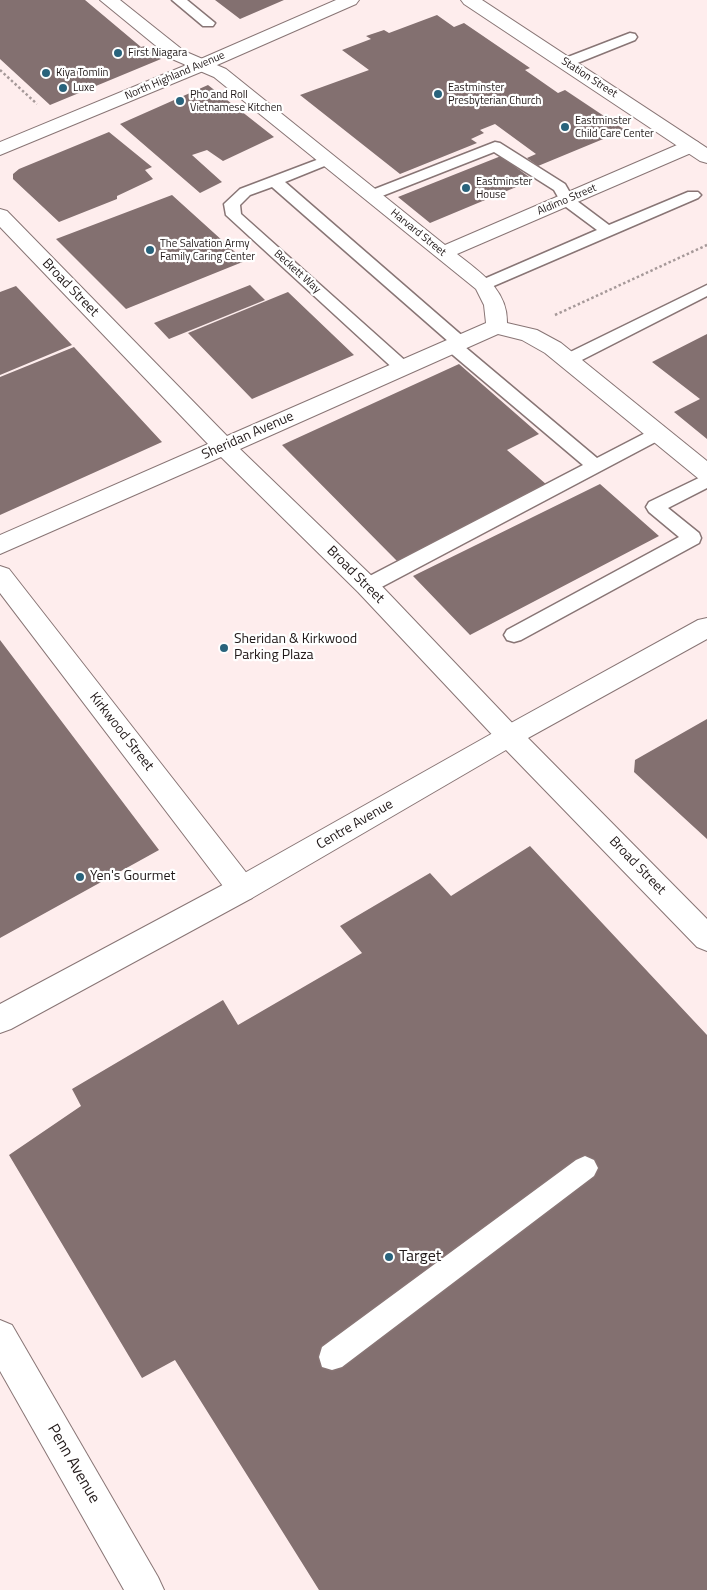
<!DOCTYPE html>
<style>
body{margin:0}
canvas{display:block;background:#feeded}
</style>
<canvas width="707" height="1590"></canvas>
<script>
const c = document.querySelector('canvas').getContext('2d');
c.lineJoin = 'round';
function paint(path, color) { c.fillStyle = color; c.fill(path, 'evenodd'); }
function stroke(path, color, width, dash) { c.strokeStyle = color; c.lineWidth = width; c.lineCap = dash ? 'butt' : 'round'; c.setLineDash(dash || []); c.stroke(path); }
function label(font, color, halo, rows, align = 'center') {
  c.font = font + ' "Titillium Web",sans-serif'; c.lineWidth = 4.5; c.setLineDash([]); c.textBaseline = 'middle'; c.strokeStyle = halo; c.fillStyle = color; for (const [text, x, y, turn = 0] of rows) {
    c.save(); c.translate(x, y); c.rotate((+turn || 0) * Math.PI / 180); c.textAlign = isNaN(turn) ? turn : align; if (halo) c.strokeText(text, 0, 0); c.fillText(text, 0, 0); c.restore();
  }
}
paint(new Path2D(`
 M0,0H85L141,47L145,46L161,59L50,105L0,59Z
 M215,0H284L240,19Z
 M437,15L454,27L464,23L530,68L525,70L558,93L565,90L625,130L538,166L527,158L536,154L495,124L480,130L484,133L471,139L477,143L400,174L300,95L369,70L342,50L371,39L366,36L384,30L389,33Z
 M208,85L274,137L223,161L207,150L192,155L222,182L200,193L120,124Z
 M109,132L152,167L145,170L153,179L117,196V199L59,222L13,179V174L19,169Z
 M501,156L533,180L430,223L398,197Z
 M172,195L245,261L126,309L56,239Z
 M250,285L265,300L169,339L154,323Z
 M16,286L72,345L0,375V292Z
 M288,292L354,355L252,399L188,333Z
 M707,334V439L674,412L700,399L652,362Z
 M74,347L162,442L0,515V377Z
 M459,364L539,434L507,450L547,485L397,561L282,445Z
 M600,484L659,536L470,635L413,576Z
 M0,640L159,850L0,938Z
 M707,719V839L634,772L635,760Z
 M530,846L707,1035V1590H319L175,1360L142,1378L9,1155L81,1106L72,1089L223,1000L238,1025L362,953L340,926L430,873L451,896Z`), '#837070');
const lane = new Path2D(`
 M172,0H187L215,23L213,26H203Z
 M630,33L635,34L637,37L635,40L570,66H560L558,63L560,60Z
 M495,142L500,143L565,184L573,198L609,225L688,192H698L701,195L698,198L489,288H477L475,285L477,282L597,230L562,204L554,190L494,152L377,198H367L364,195L367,192Z
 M327,156L332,157L334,160L332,163L285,182L466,339L468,343L465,347L597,458L653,429L659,427L665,429L668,433L665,437L374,591L367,593L360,591L357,586L360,581L583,465L447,350L445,346L449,342L272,187L250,195L240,205L241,214L409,364L411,368L409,372L403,373L397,372L226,215L224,204L240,189Z
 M707,285V296L574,364L568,365L562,364L560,360L562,356Z
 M707,474V488L668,508L699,533L701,538L699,543L521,640L514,642L507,640L504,635L507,630L679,537L649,512L646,507L649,502Z
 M585,1156L594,1160L598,1168L594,1176L342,1367L332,1370L322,1367L319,1357L322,1347L576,1160Z`);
const street = new Path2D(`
 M100,0H120L184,51L226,69L445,245L684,142L691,140L698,142L700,146L698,150L457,254C481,273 508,290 507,323L537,330L561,343L707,461V481L699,479L545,353L522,340L498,334L240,449L376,580L518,729L522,736L518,743L509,747L500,743L358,592L221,457L0,554V535L208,444L0,227V209L7,211L227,436L486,323L484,305L476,289L214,77L172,59Z
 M0,566L9,569L252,880L256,889L252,898L242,901L232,898L0,593Z`);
const secondary = new Path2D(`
 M336,0H359L356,4L208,69L0,155V142L196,61Z
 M461,0H482L707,148V163L700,161L464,4Z
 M707,618V639L528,738L707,919V951L697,947L506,750L252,898L11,1029L0,1033V1004L232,880L500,729L698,620Z`);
const primary = new Path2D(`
 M0,1320L12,1325L158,1577L164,1590H124L0,1371Z`);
stroke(lane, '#887575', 3);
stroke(street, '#887575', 2);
stroke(secondary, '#887575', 2);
stroke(primary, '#887575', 2);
stroke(new Path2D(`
 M0,70L37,104
 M555,315L707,245`), '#a69999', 2.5, [2.5, 2.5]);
paint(lane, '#fff');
paint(street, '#fff');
paint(secondary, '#fff');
paint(primary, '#fff');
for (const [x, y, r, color] of [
 [118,53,5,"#29637c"],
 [46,73,5,"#29637c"],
 [63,88,5,"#29637c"],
 [438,94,5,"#29637c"],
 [180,101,5,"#29637c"],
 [565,127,5,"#29637c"],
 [466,188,5,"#29637c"],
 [150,250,5,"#29637c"],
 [224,648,5,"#29637c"],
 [80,877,5,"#29637c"],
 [389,1257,5,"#29637c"]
]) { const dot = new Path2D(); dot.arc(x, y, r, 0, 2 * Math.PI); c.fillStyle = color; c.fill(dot); stroke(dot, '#fff', 2); }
label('11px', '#211919', '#fff', [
 ["First Niagara",128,53],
 ["Kiya Tomlin",56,73],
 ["Luxe",73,88],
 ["Eastminster",448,88],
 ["Presbyterian Church",448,101],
 ["Pho and Roll",190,95],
 ["Vietnamese Kitchen",190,108],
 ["Eastminster",575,121],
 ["Child Care Center",575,134],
 ["Eastminster",476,182],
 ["House",476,195],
 ["The Salvation Army",160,244],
 ["Family Caring Center",160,257]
], 'left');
label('11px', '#211919', '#fff', [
 ["North Highland Avenue",175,76,-23],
 ["Station Street",589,78,33],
 ["Aldimo Street",567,200,-23],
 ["Harvard Street",418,233,39],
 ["Beckett Way",297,272,42]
]);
label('14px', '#211919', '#fff', [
 ["Broad Street",70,288,46],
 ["Sheridan Avenue",248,436,-24],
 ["Broad Street",355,575,45],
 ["Kirkwood Street",121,732,52],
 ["Centre Avenue",355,825,-30],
 ["Broad Street",637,866,46]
]);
label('14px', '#211919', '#fff', [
 ["Sheridan & Kirkwood",234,640],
 ["Parking Plaza",234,656],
 ["Yen's Gourmet",90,877]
], 'left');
label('16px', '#211919', '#fff', [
 ["Target",399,1257]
], 'left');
label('16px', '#211919', '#fff', [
 ["Penn Avenue",73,1464,60]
]);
</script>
